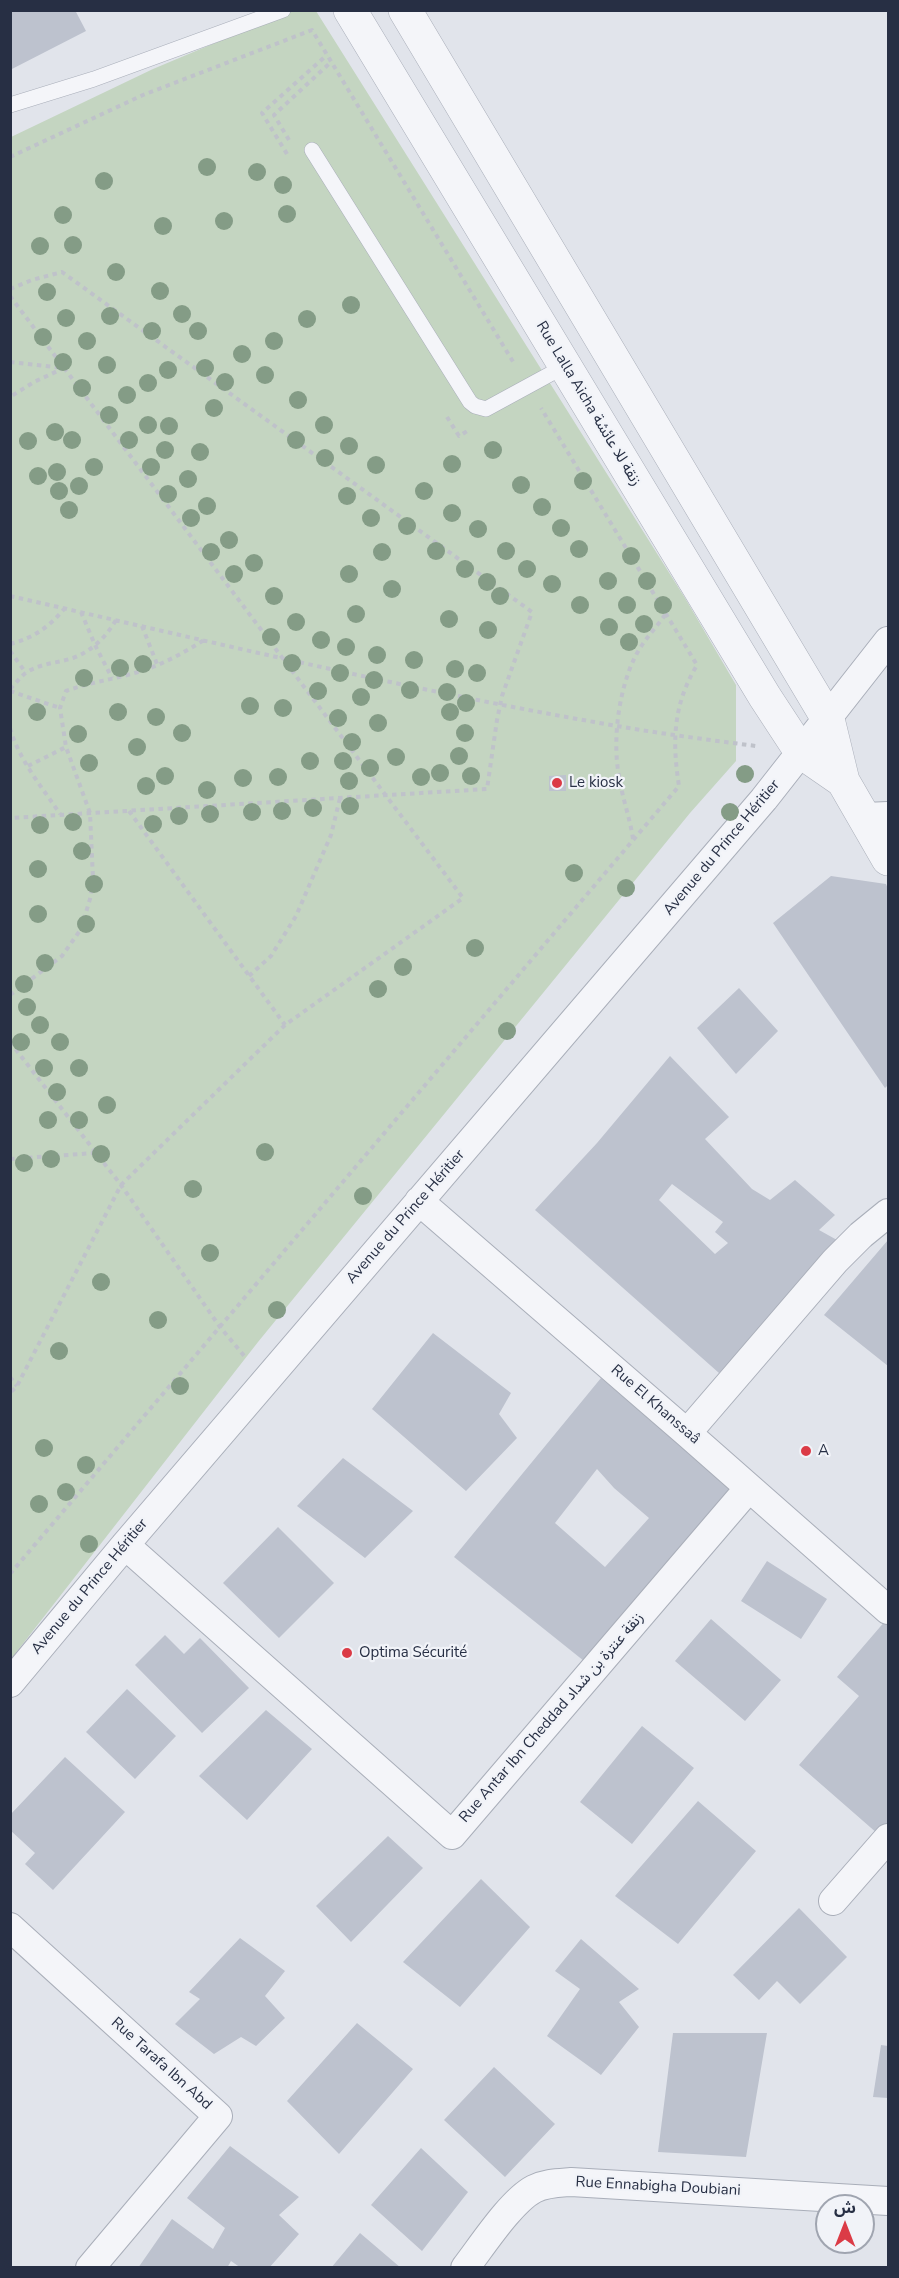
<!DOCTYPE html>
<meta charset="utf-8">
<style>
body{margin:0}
#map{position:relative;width:899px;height:2278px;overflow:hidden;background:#e1e4eb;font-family:"Nunito Sans","Noto Sans Arabic",sans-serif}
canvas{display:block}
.frame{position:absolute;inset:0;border:12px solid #272f44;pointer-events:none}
.north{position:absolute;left:815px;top:2194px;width:60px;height:60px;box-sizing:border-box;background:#f1f3f8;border:2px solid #a0a5b0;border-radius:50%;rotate:0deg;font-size:16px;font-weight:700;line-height:24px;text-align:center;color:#272f44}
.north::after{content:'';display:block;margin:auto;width:21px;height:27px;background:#db3b46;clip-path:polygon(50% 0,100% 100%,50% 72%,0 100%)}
</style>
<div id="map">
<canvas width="899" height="2278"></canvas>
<div class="frame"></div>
<div class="north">ش</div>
</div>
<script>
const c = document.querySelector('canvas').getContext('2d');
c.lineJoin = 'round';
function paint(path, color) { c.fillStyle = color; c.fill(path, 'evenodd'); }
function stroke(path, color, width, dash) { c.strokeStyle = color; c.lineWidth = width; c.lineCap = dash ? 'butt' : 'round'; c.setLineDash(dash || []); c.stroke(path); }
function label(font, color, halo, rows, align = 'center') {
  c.font = font + ' "Nunito Sans","Noto Sans Arabic",sans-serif'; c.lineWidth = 4.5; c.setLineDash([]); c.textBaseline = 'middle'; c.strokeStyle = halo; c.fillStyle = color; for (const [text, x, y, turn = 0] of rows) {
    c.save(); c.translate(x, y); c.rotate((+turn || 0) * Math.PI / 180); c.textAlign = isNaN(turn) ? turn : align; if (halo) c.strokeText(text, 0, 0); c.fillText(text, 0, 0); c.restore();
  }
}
paint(new Path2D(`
 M291,11H316L685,598L736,685V761L690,813L258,1342L11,1659V137L153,69Z`), '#c4d5c1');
paint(new Path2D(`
 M10,10H75L86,31L10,70Z
 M566,775V791H549V776Z
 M831,876L886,884L888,889V1085L885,1088L773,923Z
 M739,988L778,1031L736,1074L697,1028Z
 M670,1056L729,1117L705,1139L752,1189L770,1200L795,1180L835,1215L819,1230L837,1240L776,1313L719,1373L535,1210L597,1143ZM672,1184L723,1222L715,1232L728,1243L715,1254L659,1200Z
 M888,1240V1366L824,1315Z
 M433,1333L511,1393L499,1414L517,1438L466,1491L372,1409Z
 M601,1378L734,1491L589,1665L454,1557ZM597,1469L614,1488L649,1518L605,1567L555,1523Z
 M343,1458L413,1511L365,1558L297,1506Z
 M278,1527L334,1583L279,1638L223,1583Z
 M767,1561L827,1599L801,1639L741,1601Z
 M711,1619L781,1680L745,1721L675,1661Z
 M886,1620L888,1622V1822L878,1834L799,1765L859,1696L837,1677Z
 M165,1635L184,1654L200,1638L249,1688L202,1733L135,1665Z
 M127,1689L176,1736L135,1779L86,1732Z
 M266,1710L312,1749L247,1820L199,1776Z
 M642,1726L694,1768L632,1844L580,1802Z
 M65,1757L125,1812L53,1890L25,1864L35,1853L10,1830V1815Z
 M698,1801L756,1851L678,1944L615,1896Z
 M388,1836L423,1868L351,1942L316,1906Z
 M481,1879L530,1927L460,2007L403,1962Z
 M799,1908L847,1957L800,2004L777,1981L759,2000L733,1975Z
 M240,1938L285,1971L265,1996L285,2018L256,2046L241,2037L214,2054L175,2024L200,1999L189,1992Z
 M581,1939L639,1989L619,2002L639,2027L601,2075L547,2036L580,1989L555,1971Z
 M357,2023L413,2069L339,2154L287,2101Z
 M673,2033H767L746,2157L658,2152Z
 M881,2045L888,2046V2098L873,2097Z
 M494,2067L555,2124L505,2177L444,2120Z
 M230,2146L299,2197L279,2215L299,2234L269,2268H241L231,2261L227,2268H138L172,2219L213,2249L225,2228L187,2198Z
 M421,2148L468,2192L422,2251L371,2205Z
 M360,2233L401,2268H331Z`), '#bdc2ce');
const service = new Path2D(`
 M10,105L94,79L283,10
 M312,150L470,402L475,406L486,409L565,366`);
const minor = new Path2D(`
 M865,817L888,816
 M419,1201L687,1433L888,1610
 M687,1433L835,1261L861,1235L888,1213
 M125,1545L452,1835L749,1488
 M10,1683L125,1545L764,799L888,641
 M833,1901L888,1838
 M10,1927L218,2116L90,2268
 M465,2268C482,2246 511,2201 534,2189C546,2183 558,2183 571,2182L888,2201`);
const tertiary = new Path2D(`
 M350,10L765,697L801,752L843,781
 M405,10L828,719L843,781L888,859`);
stroke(service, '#a9aeb9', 16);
stroke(minor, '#a9aeb9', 30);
stroke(tertiary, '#a9aeb9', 34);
stroke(new Path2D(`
 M289,140L274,115L331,62
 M287,154L262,113L327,55
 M10,157L143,95L312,30L515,365
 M10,289L32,280L62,272L532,612L502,696L497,720L487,789L10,818
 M10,296L463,898L285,1025L121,1185L17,1386L10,1393
 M10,362L64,368L34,382L10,397
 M447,417L459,436L469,430
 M10,596C212,642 413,691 617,726C663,734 710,740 756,746
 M81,612L95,645L112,678
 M142,626L157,664
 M10,644C34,638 50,626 65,608
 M10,651L26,673
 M10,689C16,683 21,676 27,672C42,663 58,663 73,658C92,651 106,637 116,620
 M10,691L60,708
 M10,728C19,760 42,787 60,814
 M28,766L66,747
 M129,811L285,1025
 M633,839C630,818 622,797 619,776C612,740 619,689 635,657C643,641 655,629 665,615
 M249,976L271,956L296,916L331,835L340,798
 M10,995L62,956L81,929L90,899L93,879L90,813L66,747L60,708L66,691C88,683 109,680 131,674C156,668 182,654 204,640
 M10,1042L121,1185L220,1327L246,1358
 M10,1159L95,1153
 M10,1377L17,1386
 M10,1574L679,786C672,741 673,705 697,665L541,408`), '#bfc2ca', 4, [4.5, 4.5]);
stroke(service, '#f4f5f9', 15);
stroke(minor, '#f4f5f9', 28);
stroke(tertiary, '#f4f5f9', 33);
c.fillStyle = '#849c86';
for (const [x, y] of [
 [207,167],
 [257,172],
 [104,181],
 [283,185],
 [287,214],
 [63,215],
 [224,221],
 [163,226],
 [73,245],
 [40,246],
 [116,272],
 [160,291],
 [47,292],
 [351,305],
 [182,314],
 [110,316],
 [66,318],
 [307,319],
 [152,331],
 [198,331],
 [43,337],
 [87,341],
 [274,341],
 [242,354],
 [63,362],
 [107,365],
 [205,368],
 [168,370],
 [265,375],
 [225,382],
 [148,383],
 [82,388],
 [127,395],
 [298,400],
 [214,408],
 [109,415],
 [148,425],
 [324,425],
 [169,426],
 [55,432],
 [72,440],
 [129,440],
 [296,440],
 [28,441],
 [349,446],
 [165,450],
 [493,450],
 [200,452],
 [325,458],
 [452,464],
 [376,465],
 [94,467],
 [151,467],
 [57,472],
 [38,476],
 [188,479],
 [583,481],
 [521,485],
 [79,486],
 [59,491],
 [424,491],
 [168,494],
 [347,496],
 [207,506],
 [542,507],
 [69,510],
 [452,513],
 [191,518],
 [371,518],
 [407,526],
 [561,528],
 [478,529],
 [229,540],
 [579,549],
 [436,551],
 [506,551],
 [211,552],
 [382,552],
 [631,556],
 [254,563],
 [465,569],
 [527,569],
 [234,574],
 [349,574],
 [608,581],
 [647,581],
 [487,582],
 [552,584],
 [392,589],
 [274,596],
 [500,596],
 [580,605],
 [627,605],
 [663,605],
 [356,614],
 [449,619],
 [296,622],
 [644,624],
 [609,627],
 [488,630],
 [271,637],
 [321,640],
 [629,642],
 [346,647],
 [377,655],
 [414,660],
 [292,663],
 [143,664],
 [120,668],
 [455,669],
 [340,673],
 [477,673],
 [84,678],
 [374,680],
 [410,690],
 [318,691],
 [447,692],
 [361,697],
 [466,703],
 [250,706],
 [283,708],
 [37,712],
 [118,712],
 [450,712],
 [156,717],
 [338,718],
 [378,723],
 [182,733],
 [465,733],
 [78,734],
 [352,742],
 [137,747],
 [459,756],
 [396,757],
 [310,761],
 [343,761],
 [89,763],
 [370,768],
 [440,773],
 [745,774],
 [165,776],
 [471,776],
 [278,777],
 [421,777],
 [243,778],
 [349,781],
 [146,786],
 [207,790],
 [350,806],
 [313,808],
 [282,811],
 [252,812],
 [730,812],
 [210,814],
 [179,816],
 [73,822],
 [153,824],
 [40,825],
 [82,851],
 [38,869],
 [574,873],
 [94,884],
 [626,888],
 [38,914],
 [86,924],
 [475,948],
 [45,963],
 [403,967],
 [24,984],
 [378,989],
 [27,1007],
 [40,1025],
 [507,1031],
 [21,1042],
 [60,1042],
 [44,1068],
 [79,1068],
 [57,1092],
 [107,1105],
 [48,1120],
 [79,1120],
 [265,1152],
 [101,1154],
 [51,1159],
 [24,1163],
 [193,1189],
 [363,1196],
 [210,1253],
 [101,1282],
 [277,1310],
 [158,1320],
 [59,1351],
 [180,1386],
 [44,1448],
 [86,1465],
 [66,1492],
 [39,1504],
 [89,1544]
]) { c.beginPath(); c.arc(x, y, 9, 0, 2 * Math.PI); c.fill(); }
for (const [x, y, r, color] of [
 [557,783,6,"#db3b46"],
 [806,1451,6,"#db3b46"],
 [347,1653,6,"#db3b46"]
]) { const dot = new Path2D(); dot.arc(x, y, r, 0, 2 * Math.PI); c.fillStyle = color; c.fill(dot); stroke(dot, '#f1f3f8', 2); }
label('15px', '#272f44', '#f1f3f8', [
 ["Rue Lalla Aicha زنقة للا عائشة",588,404,59],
 ["Avenue du Prince Héritier",722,848,-50],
 ["Avenue du Prince Héritier",406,1217,-49],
 ["Rue El Khanssaâ",655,1405,41],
 ["Avenue du Prince Héritier",90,1587,-50],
 ["Rue Antar Ibn Cheddad زنقة عنترة بن شداد",552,1718,-49],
 ["Rue Tarafa Ibn Abd",161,2064,42],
 ["Rue Ennabigha Doubiani",658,2187,3]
]);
label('15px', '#272f44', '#f1f3f8', [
 ["Le kiosk",569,783],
 ["A",818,1451],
 ["Optima Sécurité",359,1653]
], 'left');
</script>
